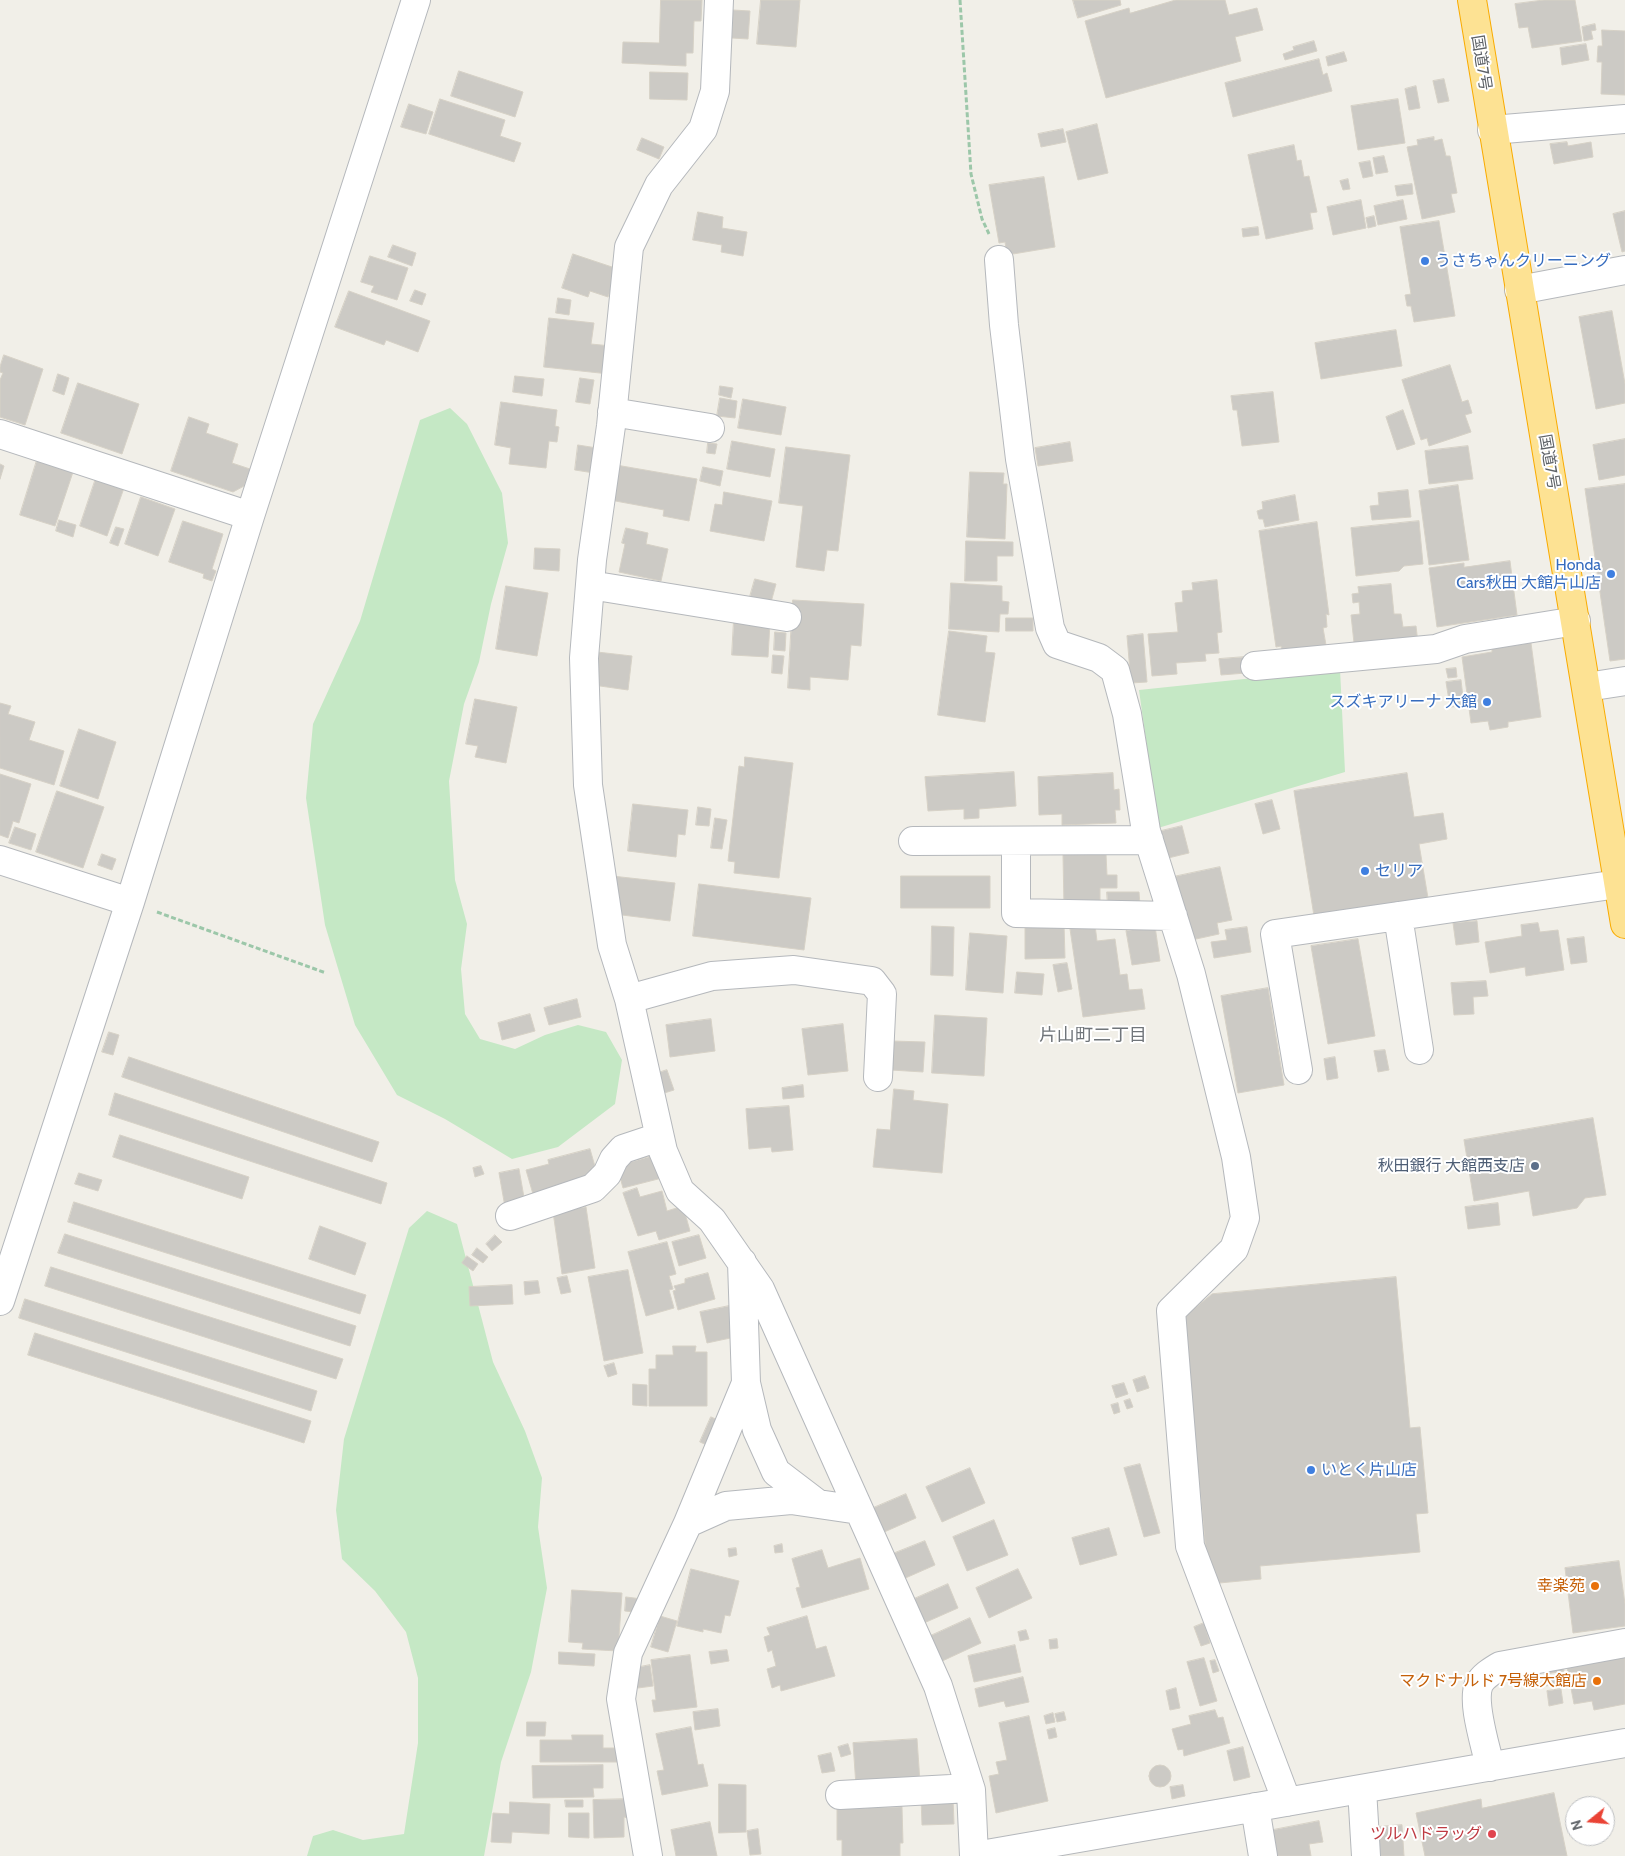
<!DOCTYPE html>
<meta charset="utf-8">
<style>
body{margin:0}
#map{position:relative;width:1625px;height:1856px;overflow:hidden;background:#f1efe8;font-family:Cabin,sans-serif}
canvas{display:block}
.north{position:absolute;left:1565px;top:1796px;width:50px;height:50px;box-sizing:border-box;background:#fff;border:1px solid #bfc1c3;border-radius:50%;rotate:253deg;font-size:14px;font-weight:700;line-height:20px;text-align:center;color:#5f6368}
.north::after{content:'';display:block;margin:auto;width:18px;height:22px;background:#ea4335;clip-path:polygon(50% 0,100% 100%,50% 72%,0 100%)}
</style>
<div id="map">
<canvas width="1625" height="1856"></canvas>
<div class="north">N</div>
</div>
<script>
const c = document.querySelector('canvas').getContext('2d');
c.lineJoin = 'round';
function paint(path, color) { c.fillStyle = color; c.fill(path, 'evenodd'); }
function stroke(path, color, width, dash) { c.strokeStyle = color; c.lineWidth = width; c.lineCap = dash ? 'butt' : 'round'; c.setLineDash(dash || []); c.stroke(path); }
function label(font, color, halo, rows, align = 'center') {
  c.font = font + ' Cabin,"Noto Sans JP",sans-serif'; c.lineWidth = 4; c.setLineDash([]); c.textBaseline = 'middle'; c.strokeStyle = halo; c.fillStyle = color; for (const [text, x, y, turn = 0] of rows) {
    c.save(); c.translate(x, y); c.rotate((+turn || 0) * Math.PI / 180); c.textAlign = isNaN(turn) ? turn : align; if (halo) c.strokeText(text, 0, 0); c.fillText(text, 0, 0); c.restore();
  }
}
paint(new Path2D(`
 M450,408L467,424L502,493L508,543L491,604L479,662L464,704L449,781L455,880L467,924L461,969L465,1014L480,1039L515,1049L545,1035L578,1025L606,1032L622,1060L615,1104L558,1147L512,1159L445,1119L397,1095L355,1025L325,925L306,798L313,724L360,621L420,420Z
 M1340,669L1345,772L1158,828L1139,690Z
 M427,1211L457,1224L493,1362L525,1431L542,1478L538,1527L547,1588L531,1672L501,1762L484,1856H307L313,1836L333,1830L363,1840L404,1834L418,1743V1678L406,1632L375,1591L342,1559L336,1510L344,1439L409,1228Z`), '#c5e8c5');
const building = new Path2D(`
 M661,0H702L701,21H694L693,53H686V66L622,63L623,42L659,43Z
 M761,0H800L796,47L757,44Z
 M1073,0H1120L1121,5L1078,18Z
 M1176,0H1225L1229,15L1257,8L1263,30L1235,37L1241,61L1106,98L1085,21L1129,8L1130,13Z
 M1544,0H1575L1582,41L1532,48L1528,27L1519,28L1515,4Z
 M733,10L750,11L748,39L732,38Z
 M1595,24L1596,30L1591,31L1593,39L1584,41L1582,27Z
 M1602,30L1625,31V95L1601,94L1602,62H1597L1598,46H1602Z
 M1314,41L1317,51L1285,60L1283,54L1294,50L1293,47Z
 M1586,44L1589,60L1562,65L1560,48Z
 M1344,52L1347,61L1328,66L1326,57Z
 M1319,59L1323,75L1327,73L1332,91L1233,117L1225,83Z
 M459,71L523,92L515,117L451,96Z
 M650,72L688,73L687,100L650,99Z
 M1444,79L1449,101L1438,103L1433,81Z
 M1416,86L1420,108L1409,110L1405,89Z
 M440,99L505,120L500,136L521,143L514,162L429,134Z
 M1398,99L1405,143L1358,150L1351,106Z
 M409,104L433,112L426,134L401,127Z
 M1097,124L1108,173L1078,180L1066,132Z
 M1063,129L1066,142L1041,147L1038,134Z
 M1434,137V141L1442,139L1446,156H1450L1457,193L1451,194L1455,212L1422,219L1407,147L1418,145L1417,140Z
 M642,138L664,147L659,159L637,150Z
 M1567,142L1568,146L1591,142L1593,157L1554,164L1550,144Z
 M1294,145L1297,161L1301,160L1304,177L1309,176L1317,212L1310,213L1313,229L1266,239L1248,155Z
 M1384,156L1388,172L1376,174L1373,158Z
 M1370,161L1373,176L1363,178L1359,163Z
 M1044,177L1055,247L1007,255L1005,242L999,243L989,185Z
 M1348,179L1350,189L1343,190L1340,181Z
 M1412,184L1413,194L1397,196L1395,186Z
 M1361,200L1366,228L1333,235L1327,207Z
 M1403,200L1407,219L1378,225L1374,206Z
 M1625,211V251L1622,252L1613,214Z
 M698,212L723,217L722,228L747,232L743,256L721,252L722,245L693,240Z
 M1374,216L1376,226L1368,228L1366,218Z
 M1439,221L1455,316L1414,322L1411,306H1407L1405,295L1411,294L1400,227Z
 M1258,227L1259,235L1243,237L1242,229Z
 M393,245L416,253L412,266L388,257Z
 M573,254L618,269L608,297L590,291L588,297L562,288Z
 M370,256L408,268L397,300L371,292L374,286L361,282Z
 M415,290L426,294L422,305L410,301Z
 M349,291L430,321L418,352L386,340L384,345L335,327Z
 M558,298L571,300L569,315L556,313Z
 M1612,311L1625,384V403L1596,409L1579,317Z
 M549,318L594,323L591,344L611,346L609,374L544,367Z
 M1396,330L1402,366L1321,379L1315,343Z
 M4,355L43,369L25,425L0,417V380L3,373L0,372V367Z
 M1450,365L1462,402L1468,400L1472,413L1465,415L1471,432L1429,446L1427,438L1421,440L1402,380Z
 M58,374L69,378L64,395L53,391Z
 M515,376L544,379L542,396L513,392Z
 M580,378L594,380L590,404L576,402Z
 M78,383L139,404L122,454L61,433Z
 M720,386L733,388L731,398L719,395Z
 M1273,392L1279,442L1242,446L1237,410H1233L1231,396Z
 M720,398L737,401L735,418L717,416Z
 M743,399L786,407L781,435L738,428Z
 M501,402L557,410L555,426L559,427L557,442L549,441L546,468L509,464L511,448L495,445Z
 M1403,410L1415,444L1397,450L1386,417Z
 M189,417L209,424L206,433L238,444L232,463L250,469L244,486L233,492L171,471Z
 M1625,439V475L1599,480L1593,445Z
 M732,441L775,449L770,477L727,469Z
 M1070,442L1073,461L1038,466L1035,448Z
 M708,443L717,444L715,454L707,453Z
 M578,445L597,448L594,473L575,470Z
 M1468,446L1473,479L1429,484L1425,451Z
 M786,447L850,455L838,551L827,550L824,571L796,567L803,506L779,503Z
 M37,460L73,472L55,526L20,515Z
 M0,464L4,466L0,479Z
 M616,465L697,479L689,521L663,516L664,510L610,500Z
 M703,467L723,471L720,486L700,481Z
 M970,472L1004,473L1003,484H1007L1005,539L967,537Z
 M96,478L124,488L107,536L80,526Z
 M1625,484V659L1610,661L1585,489Z
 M1458,485L1469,560L1429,565L1419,491Z
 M1408,490L1411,517L1372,520L1370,506L1379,505L1378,493Z
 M724,492L772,501L764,541L710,531L715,504L722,505Z
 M1295,495L1299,520L1265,527L1263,519H1259L1257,511L1263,509L1262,502Z
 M141,497L175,509L158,556L125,544Z
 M59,520L76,525L73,537L56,531Z
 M183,521L223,534L212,569L216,571L212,581L203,578L204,574L169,562Z
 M1419,521L1423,564L1404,566L1399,571L1356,576L1351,528Z
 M1317,522L1329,615L1326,614L1327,627L1323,628L1326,645L1282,651L1281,646L1276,647L1259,531Z
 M116,527L124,529L118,546L110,543Z
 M626,528L648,533L646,544L668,549L661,581L619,572L625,544L622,543Z
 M966,541L1013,542V556H997V581H965Z
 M535,548L560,549L559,571L534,569Z
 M1510,561L1517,615L1437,627L1429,568L1464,563V567Z
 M755,579L776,584L770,606L749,600Z
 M1217,580L1222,632L1217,633L1219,653L1205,654L1206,661L1176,663L1177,674L1152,676L1148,634L1178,632L1175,603L1183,602L1182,591L1193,590L1192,583Z
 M951,583L1002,586V601L1009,602L1008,614H1000L999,632L949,629Z
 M1391,584L1394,614H1401L1403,627L1416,626L1418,643L1398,645L1397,638L1354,643L1351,615L1360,614L1359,602L1353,603L1352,594L1359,593L1358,587Z
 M506,586L548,593L537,656L496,649Z
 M793,600L864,604L861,646L851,645L848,680L810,677V690L788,688Z
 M1006,618H1033V631H1006Z
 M734,620L770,623L768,657L732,655Z
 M949,631L987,636L985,652L995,653L985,722L938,715Z
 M775,632L786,633L785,651L774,650Z
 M1143,634L1147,682L1131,683L1127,636Z
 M1531,643L1541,717L1508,722V727L1490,730L1488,721L1471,723L1462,657L1492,652V649Z
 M597,652L632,656L628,690L593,685Z
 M773,655L784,656L782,674L772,673Z
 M1245,657L1246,673L1221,675L1219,659Z
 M1456,668L1457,677L1448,678L1446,669Z
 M1461,680L1464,706L1450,707L1446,682Z
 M475,699L517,707L506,763L475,757L478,746L466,744Z
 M0,703L11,706L8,714L35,722L29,740L64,751L54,785L0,768Z
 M79,729L116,742L98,799L60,786Z
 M745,757L793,763L779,878L734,873L735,862L728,861L739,766L744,767Z
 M1014,772L1016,806L979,809V818L964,819V809L928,811L925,777Z
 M1113,773L1114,790L1119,789L1120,810H1115L1116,823L1062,825V814L1039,815L1038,777Z
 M1407,773L1414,817L1443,813L1447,839L1419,844L1428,898L1314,916L1294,791Z
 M0,774L31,784L19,823L13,821L8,838L0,835Z
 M57,791L104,807L83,868L36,852Z
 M1272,800L1280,829L1263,834L1255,804Z
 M633,804L688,810L685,835L678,834L676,857L628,851Z
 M698,807L711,809L709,826L696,825Z
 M715,818L727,820L722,849L711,848Z
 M1182,826L1189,853L1164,859L1157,832Z
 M15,827L36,834L31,850L9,843Z
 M102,854L116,859L112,870L98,865Z
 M1106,854L1107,875H1117V888H1100V907H1064L1063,855Z
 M1220,867L1232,920L1217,923L1219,934L1187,941L1173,877Z
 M612,876L675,883L670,921L614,914Z
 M901,876H990V908H901Z
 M699,884L811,898L804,950L693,936Z
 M1107,892H1139L1140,905L1108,906Z
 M1477,921L1479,942L1456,945L1453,923Z
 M1538,923L1540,932L1558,930L1564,970L1526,976L1525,967L1490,973L1485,942L1522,936L1521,925Z
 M1064,924L1065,958L1025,959V925Z
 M1095,925L1097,941L1115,939L1120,975L1127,974L1129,990L1142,989L1145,1009L1083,1017L1070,929Z
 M932,926L954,927L953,976L931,975Z
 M1155,926L1160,961L1132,965L1126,931Z
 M1247,927L1251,952L1214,958L1211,942L1227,940L1225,930Z
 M970,933L1007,936L1003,993L966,990Z
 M1584,937L1587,962L1571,964L1567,939Z
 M1358,939L1375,1036L1328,1044L1311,946Z
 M1067,963L1072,989L1058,992L1053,965Z
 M1017,972L1044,974L1042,995L1015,993Z
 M1486,981L1488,996L1473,997L1474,1014L1454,1015L1451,983Z
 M1268,988L1284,1085L1238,1093L1221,996Z
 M577,999L581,1017L549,1025L544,1008Z
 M530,1014L535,1031L502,1040L498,1023Z
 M935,1015L987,1018L984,1076L932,1073Z
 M711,1019L715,1051L670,1057L666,1025Z
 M843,1024L848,1071L808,1075L802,1029Z
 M109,1032L119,1035L113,1055L102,1052Z
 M892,1041L925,1042L923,1072L891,1070Z
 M1385,1050L1389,1070L1378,1072L1374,1051Z
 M129,1057L379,1142L372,1162L122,1077Z
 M1335,1057L1338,1078L1327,1080L1324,1059Z
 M667,1070L674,1090L661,1094L655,1074Z
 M803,1085L804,1097L783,1099L782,1088Z
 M894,1089L914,1091L913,1100L948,1104L942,1173L873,1167L877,1129L890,1130Z
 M115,1093L387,1183L381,1204L109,1115Z
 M789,1106L793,1150L772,1152L771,1147L749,1149L746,1109Z
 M1593,1118L1606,1195L1585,1198L1577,1208L1533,1216L1529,1191L1474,1201L1464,1140Z
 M120,1135L249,1177L242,1199L113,1157Z
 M590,1149L598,1177L535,1201L526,1170L549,1164L548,1160Z
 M656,1155L662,1178L623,1188L617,1166Z
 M481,1166L484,1174L475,1177L473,1168Z
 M519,1169L525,1203L505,1207L499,1173Z
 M79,1173L102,1180L98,1191L75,1184Z
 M637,1188L640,1197L662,1191L667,1211L683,1206L690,1231L659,1240L656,1231L638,1236L623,1193Z
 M74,1202L366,1295L360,1314L68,1222Z
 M1498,1203L1500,1225L1468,1229L1465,1207Z
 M586,1207L595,1268L562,1274L553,1212Z
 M320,1226L366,1243L355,1275L309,1259Z
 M65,1234L356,1326L350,1346L58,1253Z
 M495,1235L502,1242L492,1251L486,1244Z
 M699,1235L706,1258L679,1266L672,1242Z
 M667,1242L676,1274L669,1276L673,1289L669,1290L674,1308L646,1316L628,1252Z
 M477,1248L488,1257L483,1263L472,1255Z
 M467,1256L478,1264L473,1271L462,1263Z
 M51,1267L343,1359L336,1379L45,1286Z
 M628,1270L643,1353L604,1361L588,1277Z
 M708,1273L715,1299L678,1310L673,1291L676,1290L674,1286L685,1283V1279Z
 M567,1276L571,1292L561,1294L557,1278Z
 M1396,1277L1410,1428L1420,1427L1428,1513L1416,1514L1420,1552L1260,1566L1261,1579L1209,1584L1184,1317L1212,1294Z
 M538,1281L540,1293L525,1295L524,1282Z
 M512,1285L513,1304L470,1306L469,1287Z
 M25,1299L317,1391L311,1411L19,1318Z
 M729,1306L735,1337L707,1343L700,1312Z
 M35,1333L311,1421L304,1443L28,1355Z
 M673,1346H696L695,1352H707V1406H649V1369H656V1355H673Z
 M614,1363L617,1374L608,1377L604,1366Z
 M1145,1376L1149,1388L1137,1392L1133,1380Z
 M1124,1383L1128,1394L1116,1398L1112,1386Z
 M633,1384L647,1385V1406L633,1405Z
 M1130,1399L1133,1407L1127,1409L1124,1401Z
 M1118,1403L1120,1412L1114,1414L1111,1405Z
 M711,1417L723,1422L711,1447L700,1442Z
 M1140,1464L1160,1533L1144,1537L1124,1468Z
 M970,1468L985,1503L942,1522L926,1487Z
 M906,1494L916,1518L882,1533L871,1509Z
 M994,1520L1008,1555L967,1571L953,1537Z
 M1109,1528L1117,1555L1080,1565L1072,1538Z
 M925,1541L935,1565L901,1580L890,1555Z
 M782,1544L783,1552L775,1553L774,1546Z
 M736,1548L737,1555L729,1557L728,1549Z
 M822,1550L828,1568L860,1558L869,1589L802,1608L796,1588L800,1587L792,1559Z
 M1619,1561L1625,1604V1626L1573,1633L1565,1568Z
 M691,1569L739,1581L730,1616L725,1615L721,1633L703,1629V1632L677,1626Z
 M1018,1569L1032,1598L989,1618L976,1588Z
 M948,1584L958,1608L924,1623L914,1599Z
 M572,1590L622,1593L618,1651L582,1649L583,1643L569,1642Z
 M626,1597L642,1599L641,1613L625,1611Z
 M660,1616L677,1621L668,1652L651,1647Z
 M807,1616L816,1649L826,1646L835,1676L781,1691L780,1685L772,1688L767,1669L776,1666L772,1650L768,1652L764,1637L770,1635L767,1628Z
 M970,1618L981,1643L938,1663L926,1638Z
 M1204,1623L1210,1643L1201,1646L1194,1627Z
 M1026,1630L1029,1639L1020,1641L1018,1632Z
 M1057,1639L1058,1648L1050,1649L1049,1640Z
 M1015,1645L1021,1672L974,1682L968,1656Z
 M727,1650L729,1661L711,1664L709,1652Z
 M1625,1651V1704L1594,1710L1592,1701L1574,1704L1566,1662Z
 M559,1652L595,1654L594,1666L559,1664Z
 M690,1655L697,1707L654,1712L652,1700H656L651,1660Z
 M1204,1658L1217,1701L1200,1706L1187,1662Z
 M1215,1660L1219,1671L1213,1673L1210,1661Z
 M1562,1660L1564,1671L1546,1674L1544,1663Z
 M650,1665L653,1686L638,1688L635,1668Z
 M1554,1676L1556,1684L1546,1686L1544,1678Z
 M1023,1677L1029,1702L1006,1707L1004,1701L979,1707L975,1689Z
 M1176,1688L1180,1708L1170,1710L1166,1691Z
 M1561,1689L1563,1703L1549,1706L1547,1691Z
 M718,1709L720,1726L695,1730L693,1712Z
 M1215,1710L1218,1718L1223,1717L1230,1743L1184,1756L1183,1749L1178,1750L1172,1729L1191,1724L1189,1716Z
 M1064,1712L1066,1720L1057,1722L1055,1714Z
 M1053,1713L1055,1722L1046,1724L1044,1716Z
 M1029,1716L1048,1801L996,1813L989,1776L999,1774L996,1762L1007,1760L999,1723Z
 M527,1722H546L545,1736H527Z
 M691,1727L698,1765L703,1764L708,1786L662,1795L657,1771L664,1770L656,1734Z
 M1055,1728L1057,1737L1049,1739L1047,1730Z
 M572,1735H603V1748H618V1762H540V1740H572Z
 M917,1739L920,1782L856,1786L853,1743Z
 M848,1744L851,1754L841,1757L838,1747Z
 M1243,1747L1250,1777L1234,1781L1227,1751Z
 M831,1753L835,1771L822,1773L818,1756Z
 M603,1765V1788H593L594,1797L533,1798L532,1766Z
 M1149 1776a11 11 0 1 1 22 0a11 11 0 1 1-22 0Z
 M719,1784L746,1785V1832L719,1833Z
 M1183,1785L1185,1796L1172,1799L1170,1787Z
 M1554,1793L1567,1856H1425L1416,1813L1481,1799L1482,1808Z
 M953,1797L954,1824L922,1825L921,1798Z
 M628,1799V1818L624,1817V1837L594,1838L593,1800Z
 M565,1800H583V1807H566Z
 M510,1802L550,1804L549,1834L512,1832L511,1843L491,1842L493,1813L509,1814Z
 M902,1807L903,1843H900V1856H842V1840H837V1809Z
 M569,1813H589V1838L569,1837Z
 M1319,1821L1323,1842L1309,1844L1311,1856H1273L1268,1831Z
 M710,1822L717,1856H676L671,1830Z
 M1402,1825L1404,1856H1380L1378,1827Z
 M758,1829L761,1854L750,1855L747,1831Z`);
paint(building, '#cccac5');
stroke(building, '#d6d1c6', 1);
const minor = new Path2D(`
 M719,0L715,91L703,129L659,185L629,247L611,426L592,560L584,658L588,785L612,945L629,999L663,1151L680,1191L712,1220L760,1289L938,1686L971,1790L974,1856
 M1492,130L1625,119
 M999,260L1004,325L1020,459L1050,628L1057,644L1099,658L1115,670L1127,714L1146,831L1191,974L1236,1157L1245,1218L1234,1249L1171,1311L1190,1546L1287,1802
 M1519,290L1625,270
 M612,412L710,428
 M0,434L250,516
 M590,585L787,617
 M1255,666L1436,649L1465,639L1576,621
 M1587,687L1625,681
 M913,841L1149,840
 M1016,841V913L1173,916
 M0,860L130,902
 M1398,916L1419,1050
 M629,999L712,976L794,970L872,981L882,994L878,1077
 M1298,1070L1275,934L1618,884
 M510,1216L593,1188L607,1174L614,1159L623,1149L659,1137
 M0,1301L130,902L250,516L416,0
 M746,1383L757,1430L776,1472L818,1504
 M688,1523L746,1383L742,1262
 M1490,1767C1486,1746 1471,1703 1479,1684C1483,1676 1492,1671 1500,1666L1625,1643
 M1362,1789L1366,1856
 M840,1795L970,1788
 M1255,1807L1263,1856
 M648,1856L621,1699L628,1653L688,1523L726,1506L791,1500L859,1510
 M975,1856L1625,1743`);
const highway = new Path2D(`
 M1472,0L1625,924`);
stroke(minor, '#b5b8bc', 30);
stroke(highway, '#f9ab00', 30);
stroke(new Path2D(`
 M960,0L971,174L982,219L989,234
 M157,912L326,973`), '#9cc7a9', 3, [5, 2.5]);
stroke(minor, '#fff', 28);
stroke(highway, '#fde293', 28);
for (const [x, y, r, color] of [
 [1425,261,5,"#3f7fe0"],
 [1611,574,5,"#3f7fe0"],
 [1487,702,5,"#3f7fe0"],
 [1365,871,5,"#3f7fe0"],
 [1535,1166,5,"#5c6f8a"],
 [1311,1470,5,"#3f7fe0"],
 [1595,1586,5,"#e8710a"],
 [1597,1681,5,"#e8710a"],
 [1492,1834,5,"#e0444e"]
]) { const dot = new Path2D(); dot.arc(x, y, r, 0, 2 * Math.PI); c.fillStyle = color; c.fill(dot); stroke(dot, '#fff', 2); }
label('16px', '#5f6368', '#fff', [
 ["国道7号",1481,63,81],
 ["国道7号",1549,462,80]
]);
label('16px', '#366cbe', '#fff', [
 ["うさちゃんクリーニング",1435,261],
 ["Honda",1601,565,"right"],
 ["Cars秋田 大館片山店",1601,583,"right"],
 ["スズキアリーナ 大館",1477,702,"right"],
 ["セリア",1375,871],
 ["いとく片山店",1321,1470]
], 'left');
label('16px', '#4e5e75', '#fff', [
 ["秋田銀行 大館西支店",1525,1166]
], 'right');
label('16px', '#c56008', '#fff', [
 ["幸楽苑",1585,1586],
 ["マクドナルド 7号線大館店",1587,1681]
], 'right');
label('16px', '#be3a42', '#fff', [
 ["ツルハドラッグ",1482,1834]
], 'right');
label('18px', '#70757a', '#fff', [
 ["片山町二丁目",1093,1036]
]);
</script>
